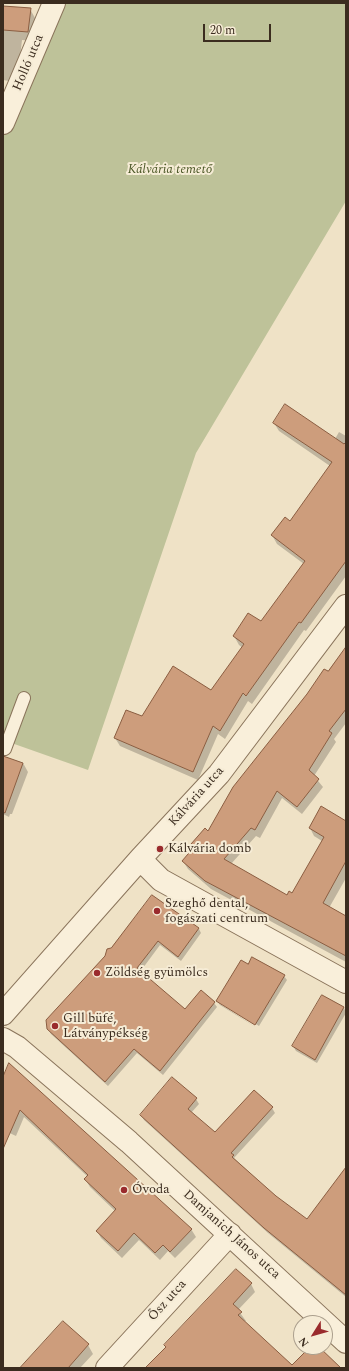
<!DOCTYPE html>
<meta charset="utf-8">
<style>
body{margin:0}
#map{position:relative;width:349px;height:1371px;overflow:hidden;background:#efe2c6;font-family:Spectral,serif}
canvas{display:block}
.frame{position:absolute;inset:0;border:4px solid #3b2c1f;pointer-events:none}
.north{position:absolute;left:293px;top:1315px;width:40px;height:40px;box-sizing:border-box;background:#f6ecd6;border:1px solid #ab9f8d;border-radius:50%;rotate:233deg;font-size:11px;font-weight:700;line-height:16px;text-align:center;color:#3b2c1f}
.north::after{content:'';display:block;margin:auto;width:14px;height:18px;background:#9a2b2d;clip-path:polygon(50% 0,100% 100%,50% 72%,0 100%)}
.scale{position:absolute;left:203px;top:24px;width:68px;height:18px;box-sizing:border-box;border:2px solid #3b2c1f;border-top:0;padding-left:5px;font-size:12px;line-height:14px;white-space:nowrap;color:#3b2c1f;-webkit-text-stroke:3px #f6ecd6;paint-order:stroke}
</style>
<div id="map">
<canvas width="349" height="1371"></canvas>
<div class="frame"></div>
<div class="north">N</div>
<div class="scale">20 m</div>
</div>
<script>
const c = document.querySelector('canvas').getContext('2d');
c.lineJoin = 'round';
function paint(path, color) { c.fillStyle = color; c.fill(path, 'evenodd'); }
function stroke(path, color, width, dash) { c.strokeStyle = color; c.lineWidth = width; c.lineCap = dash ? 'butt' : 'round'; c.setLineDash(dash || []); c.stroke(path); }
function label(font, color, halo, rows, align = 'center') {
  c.font = font + ' Spectral,serif'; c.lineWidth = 4; c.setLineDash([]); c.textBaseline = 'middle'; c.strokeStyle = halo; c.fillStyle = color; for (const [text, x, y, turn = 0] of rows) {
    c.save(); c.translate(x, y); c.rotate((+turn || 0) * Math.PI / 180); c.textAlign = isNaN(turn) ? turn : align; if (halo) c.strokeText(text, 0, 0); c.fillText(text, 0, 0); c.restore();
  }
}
paint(new Path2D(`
 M54,3H346V201L196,453L88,770L3,740V123Z`), '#bec299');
paint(new Path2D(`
 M3,7L30,9L35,18L32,41L22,40L18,75L15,82L3,80Z
 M274,423L335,439L339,432L346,436V576L306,631L304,630L252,704L248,701L225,739L218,734L198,780L120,746L115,738L142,718L211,691L243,648L239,645L234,636L262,623L304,564L277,544L272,535L291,523L330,466L279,431Z
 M346,648V723L334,739L336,742L314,776L323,787L302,814L282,798L260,838L256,836L231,864L287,896L293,894L322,841L314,836L310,828L346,822V878L329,908L346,918V962L211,889L188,869L183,861L209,833Z
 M3,756L23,763L28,772L12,814H10L9,817L3,814Z
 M199,929L201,933L181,961L160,945L140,972L185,1010L214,1003L217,1007L163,1075L137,1053L108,1086L51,1034L48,1029L106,956Z
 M248,965L284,976L287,980L259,1026L220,1002V1004L257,1028L220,1005L217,1001Z
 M322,996L344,1008L346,1013L317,1063L296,1051L293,1046Z
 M3,1079L191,1229L196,1237L175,1258L168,1251L160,1260L139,1240L122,1258L101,1238L97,1231L115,1211L90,1187L85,1179L88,1177L24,1117L16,1136L3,1130Z
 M196,1099L199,1104L191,1113L215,1134L272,1108L275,1113L234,1158L276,1197L307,1220L346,1168V1297L268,1233L144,1120L141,1115Z
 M251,1284L255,1292L238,1310L246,1321L244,1322L292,1367L311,1347H318L336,1368H146Z
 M63,1322L88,1345L93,1354L80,1368H20Z`), '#0003');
const building = new Path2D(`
 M3,6L31,8L28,32L3,30Z
 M285,404L344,444L346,442V561L301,623L299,622L246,696L243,693L220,731L213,726L193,772L114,738L126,710L142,716L173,666L211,690L244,644L233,636L248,613L261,621L305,561L271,535L285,517L290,521L332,462L273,423Z
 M346,647V709L329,731L332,733L309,770L319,779L297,807L277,791L255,830L251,828L224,859L287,895L289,891L292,893L324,837L309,828L321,806L346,821V861L323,903L346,916V956L205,881L182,861L194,847L191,844L205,828L208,831L233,787L307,694L324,669L328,671Z
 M3,756L23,763L5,813L3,812Z
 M152,895L199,928L178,957L158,941L137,968L185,1009L201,990L215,1002L160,1071L134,1049L105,1082L47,1029L46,1020L105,956L107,949L111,948Z
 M252,957L285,975L255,1025L216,1001L241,960L248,964Z
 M322,995L344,1007L315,1060L292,1046Z
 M9,1063L192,1229L170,1252L163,1245L155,1253L134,1233L118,1251L96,1231L116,1209L84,1179L88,1175L20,1110L3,1149V1077Z
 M172,1077L197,1098L188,1109L215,1132L254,1090L273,1107L231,1153L234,1155L232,1157L276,1196L307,1219L346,1167V1295L264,1228L140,1115Z
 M236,1269L252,1283L233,1304L242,1312L238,1315L292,1365L310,1347H319L341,1368H145L166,1347L164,1345Z
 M63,1321L89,1344L68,1368H20Z`);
paint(building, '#cd9d7c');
stroke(building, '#8a5d41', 1);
const lane = new Path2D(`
 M3,748L5,749L24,698`);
const street = new Path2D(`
 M3,123L54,3
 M140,859L161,880L346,982
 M3,1014L140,859L219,774L346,606
 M3,1039L17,1047L129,1142L346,1342
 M107,1368L230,1234`);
stroke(lane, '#8a745b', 14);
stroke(street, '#8a745b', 24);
stroke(lane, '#f9efda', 12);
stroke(street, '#f9efda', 22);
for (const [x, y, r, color] of [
 [160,849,4,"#9a2b2d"],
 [157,911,4,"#9a2b2d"],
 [97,973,4,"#9a2b2d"],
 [55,1026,4,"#9a2b2d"],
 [124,1190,4,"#9a2b2d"]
]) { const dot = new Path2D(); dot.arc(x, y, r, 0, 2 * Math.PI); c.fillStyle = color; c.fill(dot); stroke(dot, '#f6ecd6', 1.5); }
label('13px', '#3b2c1f', '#f6ecd6', [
 ["Holló utca",29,63,-67],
 ["Kálvária utca",197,797,-48],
 ["Damjanich János utca",231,1235,42],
 ["Ősz utca",168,1301,-48]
]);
label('italic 13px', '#4b5726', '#f6ecd6', [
 ["Kálvária temető",170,170]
]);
label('13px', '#3b2c1f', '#f6ecd6', [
 ["Kálvária domb",168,849],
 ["Szeghő dental,",165,904],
 ["fogászati centrum",165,919],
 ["Zöldség gyümölcs",105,973],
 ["Gill büfé,",63,1019],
 ["Látványpékség",63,1034],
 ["Óvoda",132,1190]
], 'left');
</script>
